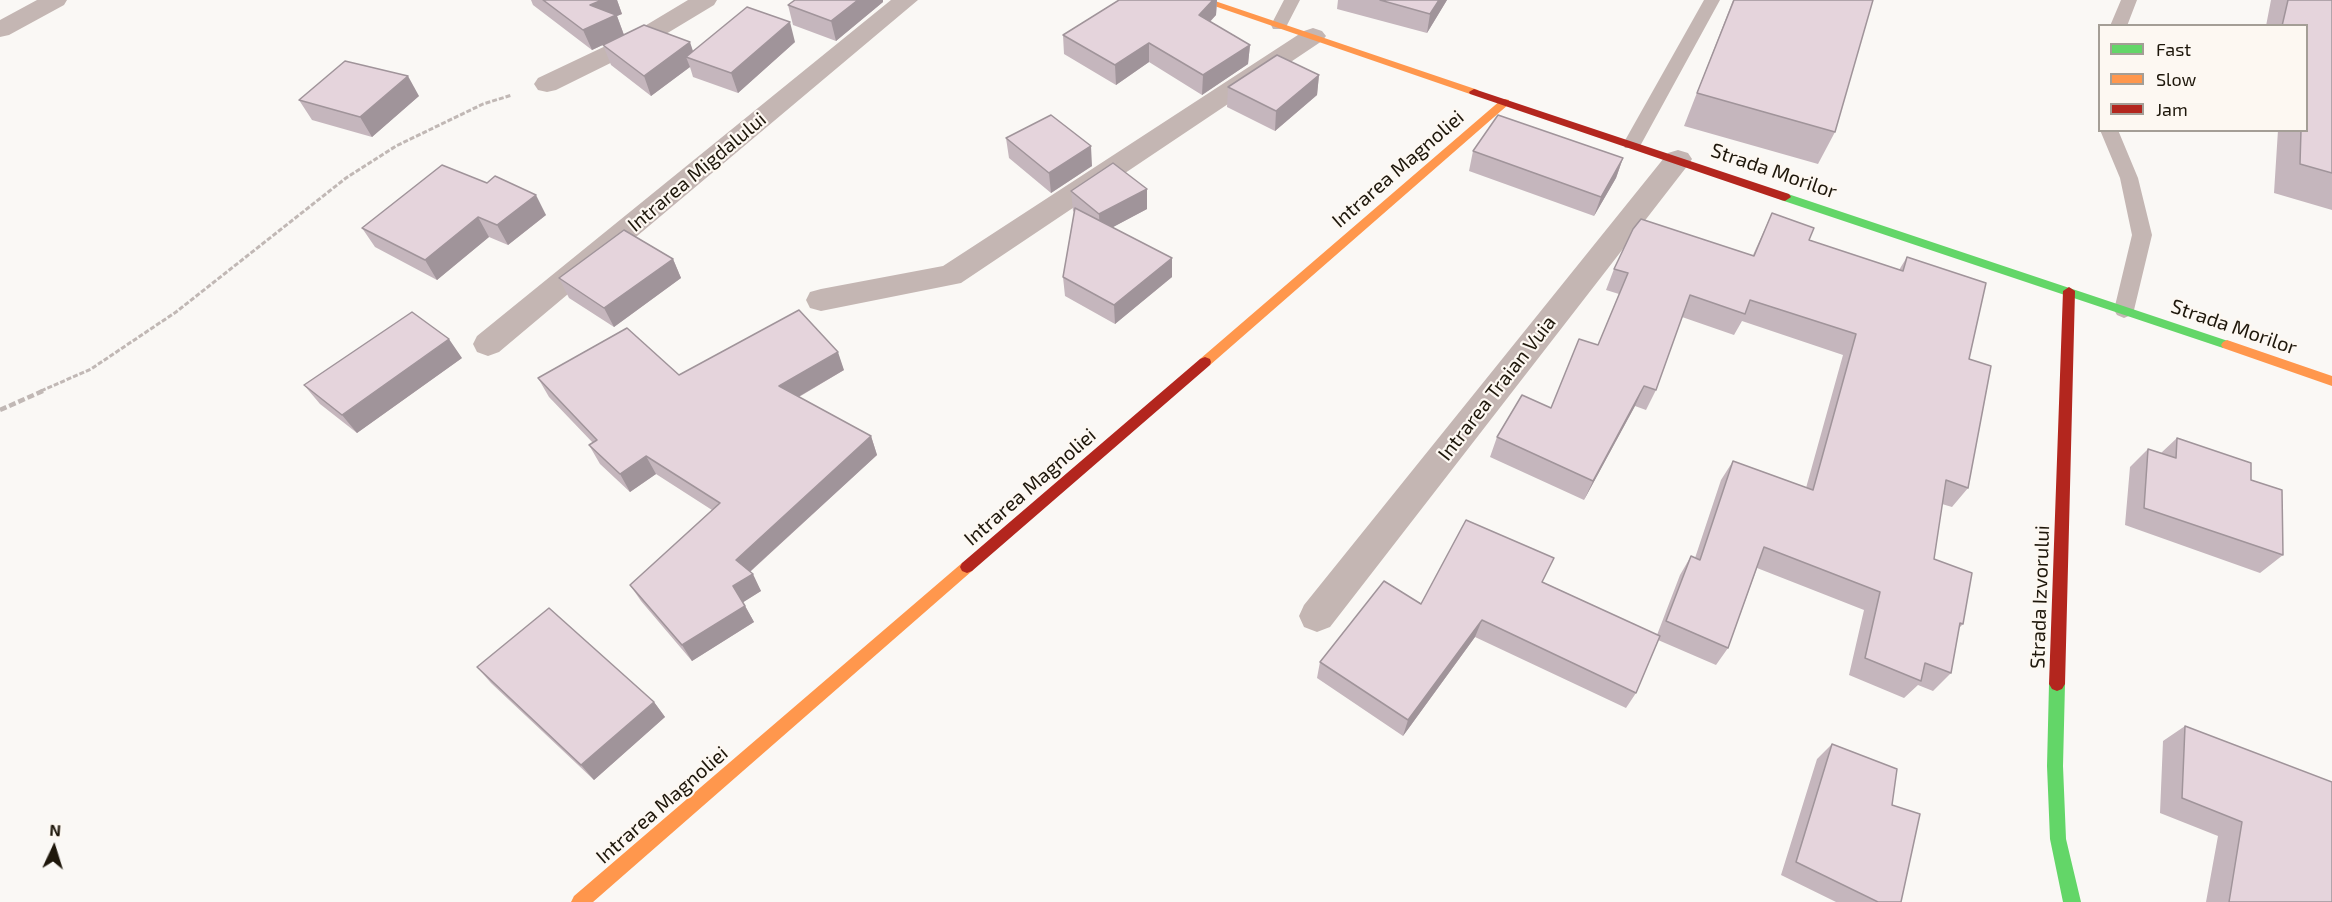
<!DOCTYPE html>
<style>
body{margin:0}
#map{position:relative;width:2332px;height:902px;overflow:hidden;background:#faf8f5;font-family:"Exo 2",sans-serif}
canvas{display:block}
.legend{position:absolute;left:2098px;top:24px;width:210px;height:108px;box-sizing:border-box;background:#fdf8f2;border:2px solid #a49e96;margin:0;padding:8px 10px;list-style:none;font-size:18px;color:#1e170b}
.legend li{display:flex;align-items:center;gap:12px;height:30px}
.legend b{width:30px;border:2px solid #a49e96}
.north{position:absolute;left:24px;top:818px;width:60px;height:60px;-webkit-text-stroke:4px #fdf8f2;paint-order:stroke;rotate:4deg;font-size:16px;font-weight:700;line-height:24px;text-align:center;color:#1e170b}
.north::after{content:'';display:block;margin:auto;width:21px;height:27px;background:#1e170b;clip-path:polygon(50% 0,100% 100%,50% 72%,0 100%)}
</style>
<div id="map">
<canvas width="2332" height="902"></canvas>
<ul class="legend">
<li><b style="height:8px;background:#63d668"></b>Fast</li>
<li><b style="height:8px;background:#ff974d"></b>Slow</li>
<li><b style="height:8px;background:#b3261e"></b>Jam</li>
</ul>
<div class="north">N</div>
</div>
<script>
const c = document.querySelector('canvas').getContext('2d');
c.lineJoin = 'round';
function stroke(path, color, width, dash) { c.strokeStyle = color; c.lineWidth = width; c.lineCap = dash ? 'butt' : 'round'; c.setLineDash(dash || []); c.stroke(path); }
function paint(path, color) { c.fillStyle = color; c.fill(path, 'evenodd'); }
function label(font, color, halo, rows, align = 'center') {
  c.font = font + ' "Exo 2",sans-serif'; c.lineWidth = 4.5; c.setLineDash([]); c.textBaseline = 'middle'; c.strokeStyle = halo; c.fillStyle = color; for (const [text, x, y, turn = 0] of rows) {
    c.save(); c.translate(x, y); c.rotate((+turn || 0) * Math.PI / 180); c.textAlign = isNaN(turn) ? turn : align; if (halo) c.strokeText(text, 0, 0); c.fillText(text, 0, 0); c.restore();
  }
}
stroke(new Path2D(`
 M41,391L91,369L176,312L346,178L396,146L483,104L512,95`), '#c1b8b5', 3, [5, 2]);
stroke(new Path2D(`
 M0,410L45,390`), '#c1b8b5', 4.5, [7, 3]);
paint(new Path2D(`
 M1284,0H1300L1285,29H1273L1271,25Z
 M1704,0H1720L1639,148H1625L1623,144Z
 M2121,0H2137L2127,26H2110Z
 M2100,130H2118L2138,178L2152,235L2134,310L2131,315L2124,318L2117,315L2114,310L2132,235L2120,178Z`), '#c4b6b3');
paint(new Path2D(`
 M37,0H67L64,5L9,35L0,37V20Z
 M688,0H717L714,5L651,43L556,90L547,92L538,90L534,84L538,78L633,33Z
 M891,0H918L499,352L488,356L477,352L473,344L477,336Z
 M1313,28L1322,31L1326,36L1322,41L961,283L821,311L810,308L806,300L810,292L821,289L943,266L1304,31Z
 M1678,150L1688,153L1692,159L1688,165L1330,627L1317,632L1304,627L1299,616L1304,605L1668,153Z`), '#c4b6b3');
paint(new Path2D(`
 M1785,193L2231,342L2233,345L2231,348H2223L1781,200L1779,197Z
 M2057,677L2062,679L2065,684L2063,766L2066,839L2081,902H2063L2050,839L2047,766L2049,684L2052,679Z`), '#63d668');
paint(new Path2D(`
 M1197,0H1212L1478,90L1479,92L1478,94H1470Z
 M1505,99L1509,100V104L1210,365H1200L1199,362L1200,359L1501,100Z
 M2227,340L2332,376V386L2223,348L2221,345L2223,342Z
 M967,561L972,563L974,567L972,571L593,902H571L574,896L962,563Z`), '#ff974d');
paint(new Path2D(`
 M1474,89L1789,194L1791,197L1785,201L1781,200L1470,94L1469,92Z
 M2069,287L2075,291L2065,684L2062,689L2057,691L2052,689L2049,684L2063,291Z
 M1205,357L1210,359L1211,362L1210,365L972,571L967,573L962,571L960,567L962,563L1200,359Z`), '#b3261e');
paint(new Path2D(`
 M531,0H617L622,14L617,16L624,35L592,50L533,5Z
 M1119,0H1217L1216,15L1210,22L1250,45L1248,64L1202,95L1149,62L1116,85L1064,54L1063,35Z
 M1338,0H1447L1427,33L1337,9Z
 M1733,0L1835,132L1818,164L1684,126Z
 M2271,0H2332V210L2274,193L2278,130H2307V26H2266Z
 M883,2L836,41L793,25L788,5Z
 M795,42L738,93L693,77L690,67L651,96L611,65L603,45L693,51Z
 M1319,75L1317,95L1275,131L1227,107L1228,87Z
 M419,96L372,137L312,120L299,100Z
 M1006,138L1092,166L1051,193L1009,158Z
 M1473,151L1623,158L1616,178L1594,216L1469,171Z
 M442,165L546,215L508,245L489,237L437,280L375,247L362,228Z
 M1147,189V209L1113,227L1172,277L1115,324L1065,296L1063,277L1074,212L1073,211L1071,191Z
 M1772,213L1809,240L1899,270L1907,257L1969,359L1968,488L1952,507L1942,504L1934,559L1963,624L1959,628L1951,673L1933,691L1918,685L1904,698L1849,675L1864,610L1757,568L1728,648L1716,665L1658,640L1636,693L1626,708L1475,637L1403,736L1317,678L1320,662L1421,604L1543,582L1657,635L1680,575L1691,556L1695,558L1721,480L1733,461L1806,488L1843,355L1742,321L1734,335L1682,317L1656,390L1646,410L1635,406L1584,500L1490,457L1497,437L1551,408L1598,345L1619,294L1606,290L1614,269L1753,255Z
 M673,259L681,278L614,327L569,298L559,278Z
 M462,358L357,433L320,404L304,385Z
 M844,370L799,397L871,436L877,455L750,572L761,591L743,602L754,622L692,661L641,601L630,585L712,510L656,474L630,492L600,464L589,445L593,443L549,397L538,378Z
 M2177,438L2251,480L2283,555L2260,573L2125,525L2130,467L2148,449L2161,453Z
 M477,667L654,702L665,717L594,780L491,683Z
 M2185,726L2332,902H2206L2218,836L2160,813L2163,741Z
 M1832,744L1892,805L1901,902H1836L1781,875L1817,759Z`), '#c5b6bd');
paint(new Path2D(`
 M602,0H617L622,14L617,16L624,35L592,50L583,30L590,5Z
 M858,0H883V2L836,41L831,21Z
 M1213,0H1217L1216,15L1198,34L1199,15Z
 M1439,0H1447L1427,33L1430,14Z
 M790,22L795,42L738,93L731,73Z
 M690,42L696,60L686,57L690,67L651,96L644,76Z
 M1149,43V62L1116,85L1115,65Z
 M1250,45L1248,64L1202,95L1203,75Z
 M1319,75L1317,95L1275,131L1276,111Z
 M408,76L419,96L372,137L360,117Z
 M1091,146L1092,166L1051,193L1049,173Z
 M1623,158L1616,178L1594,216L1601,197Z
 M1147,189V209L1100,234L1099,214Z
 M536,195L546,215L508,245L497,225Z
 M478,217L489,237L437,280L425,260Z
 M1172,258V277L1115,324L1114,305Z
 M673,259L681,278L614,327L604,308Z
 M449,339L462,358L357,433L342,415Z
 M838,352L844,370L786,404L779,386Z
 M1644,386L1635,406L1584,500L1593,481Z
 M871,436L877,455L744,577L736,560Z
 M646,456L656,474L630,492L620,474Z
 M753,574L761,591L742,603L733,586Z
 M745,606L754,622L692,661L682,645Z
 M1482,620L1475,637L1403,736L1408,720Z
 M654,702L665,717L594,780L581,765Z`), '#a0949a');
const building = new Path2D(`
 M543,0H602L590,5L616,15L583,30Z
 M795,0H858L831,21L788,5Z
 M1119,0H1213L1199,15L1250,45L1203,75L1149,43L1115,65L1063,35Z
 M1380,0H1439L1430,14Z
 M1734,0H1873L1835,132L1697,93Z
 M2288,0H2332V173L2300,164L2301,130H2307V26H2282Z
 M747,7L790,22L731,73L686,57Z
 M644,25L690,42L644,76L603,45Z
 M1277,55L1319,75L1276,111L1228,87Z
 M345,61L408,76L360,117L299,100Z
 M1051,115L1091,146L1049,173L1006,138Z
 M1498,115L1623,158L1601,197L1473,151Z
 M1113,163L1147,189L1099,214L1071,191Z
 M442,165L487,183L495,176L536,195L497,225L478,217L425,260L362,228Z
 M1075,208L1172,258L1114,305L1063,277Z
 M1772,213L1814,228L1809,240L1903,271L1907,257L1986,283L1969,359L1991,366L1968,488L1946,480L1934,559L1972,573L1963,624L1960,623L1951,673L1925,663L1921,681L1865,658L1880,592L1764,547L1728,648L1666,621L1691,556L1700,560L1733,461L1813,490L1856,334L1750,300L1745,314L1690,295L1656,390L1644,386L1593,481L1497,437L1522,395L1551,408L1579,339L1598,345L1628,273L1614,269L1633,229L1641,219L1754,256Z
 M624,230L673,259L604,308L559,278Z
 M799,310L838,352L779,386L871,436L736,560L753,574L733,586L745,606L682,645L630,585L720,503L646,456L620,474L589,445L597,440L538,378L627,328L679,375Z
 M412,312L449,339L342,415L304,385Z
 M2177,438L2251,463V480L2282,490L2283,555L2144,508L2148,449L2176,458Z
 M1466,520L1554,558L1542,582L1660,636L1636,693L1482,620L1408,720L1320,662L1384,581L1421,604Z
 M549,608L654,702L581,765L477,667Z
 M2185,726L2332,782V902H2229L2242,822L2182,798Z
 M1832,744L1897,769L1892,805L1920,814L1901,902H1878L1796,862Z`);
paint(building, '#e5d4dc');
stroke(building, '#a0949a', 1.5);
label('20px', '#1e170b', '#fdf8f2', [
 ["Intrarea Magnoliei",1398,169,-41],
 ["Strada Morilor",1774,171,19],
 ["Intrarea Migdalului",697,172,-40],
 ["Strada Morilor",2234,327,19],
 ["Intrarea Traian Vuia",1497,388,-52],
 ["Intrarea Magnoliei",1030,487,-41],
 ["Strada Izvorului",2040,597,-88],
 ["Intrarea Magnoliei",662,805,-41]
]);
</script>
